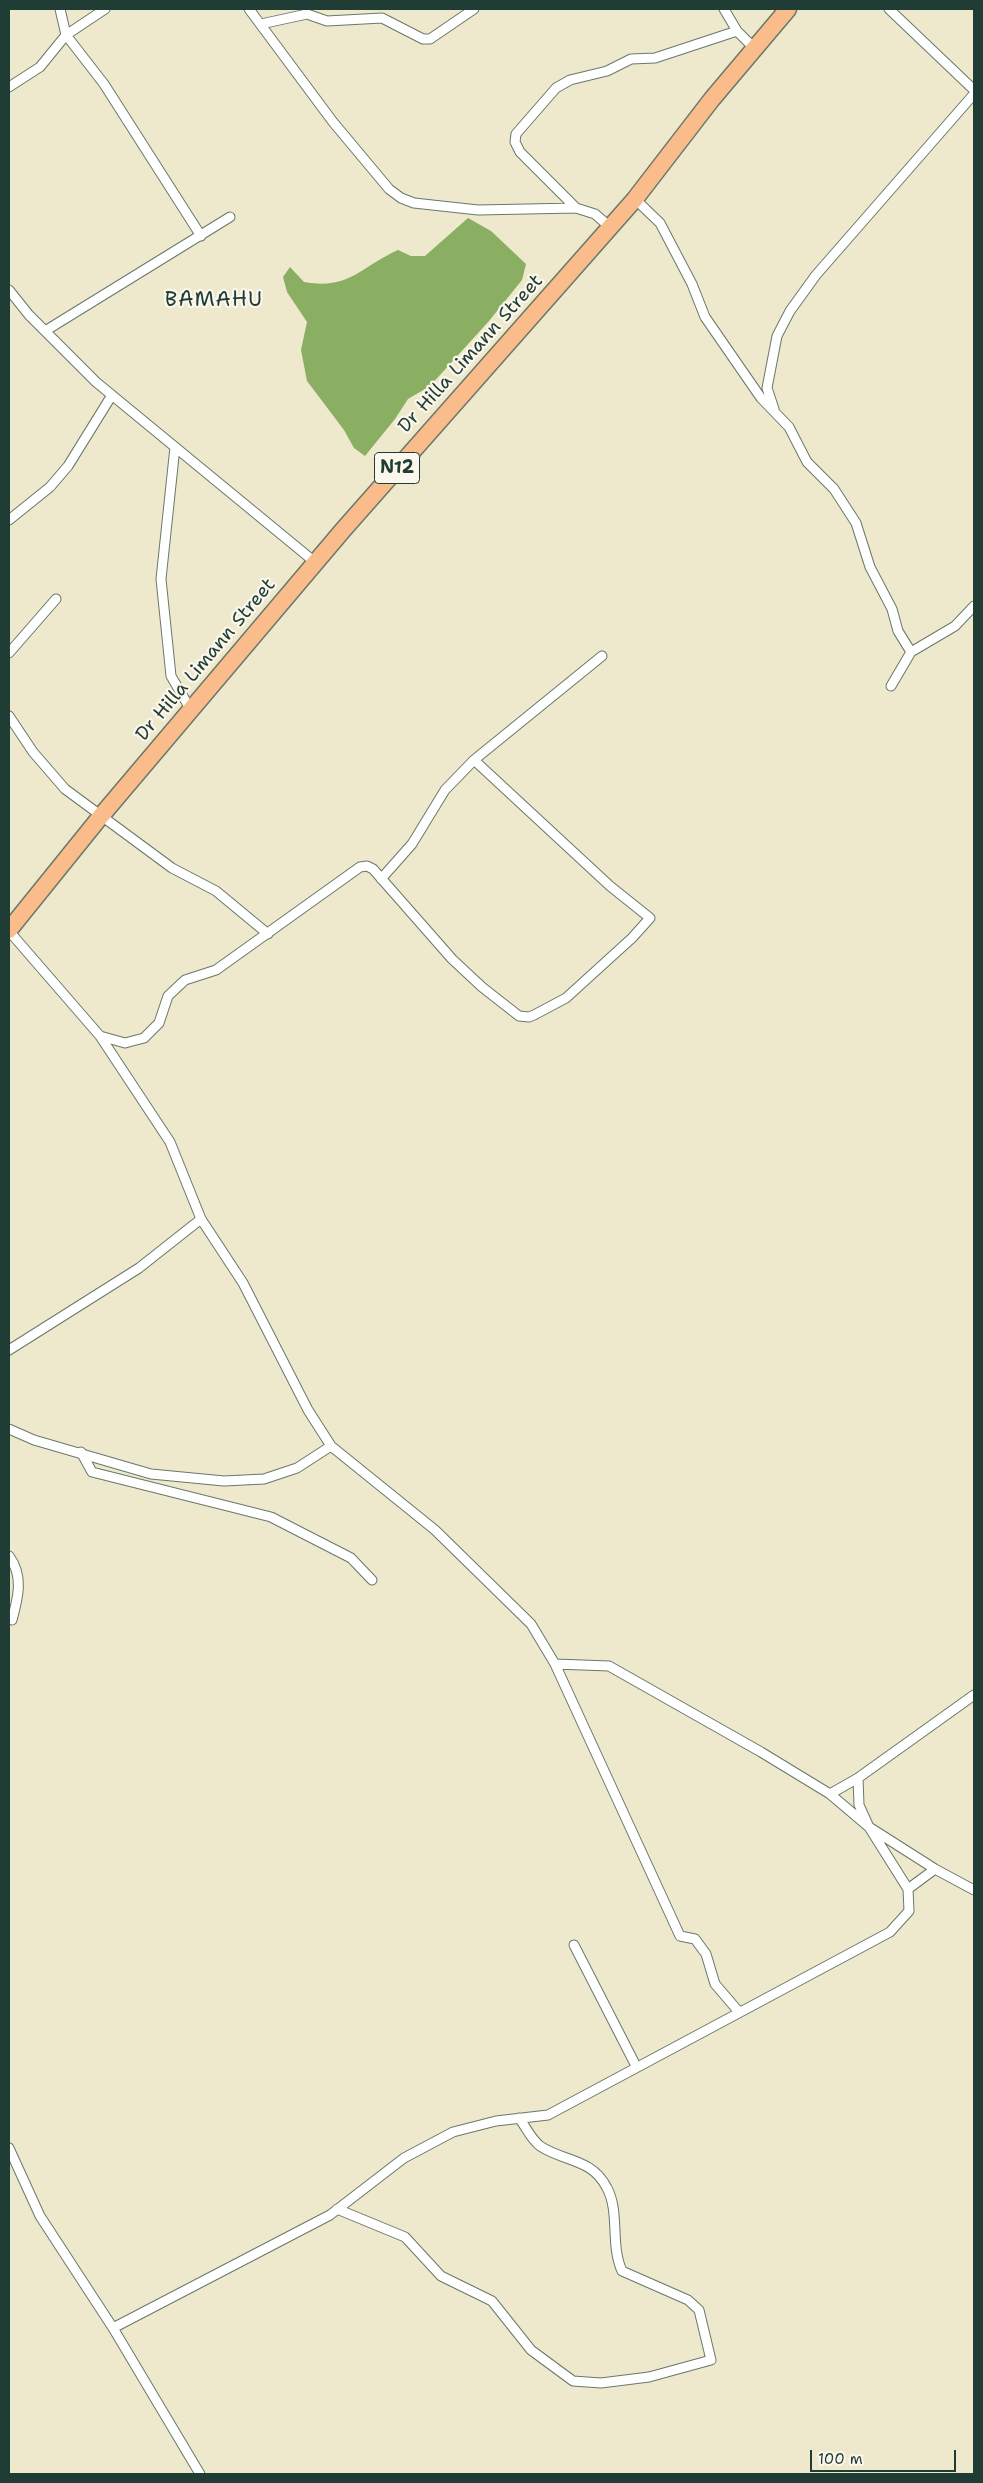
<!DOCTYPE html>
<style>
body{margin:0}
#map{position:relative;width:983px;height:2483px;overflow:hidden;background:#eee8cd;font-family:"Shantell Sans",sans-serif}
canvas{display:block}
.frame{position:absolute;inset:0;border:10px solid #1f3d34;pointer-events:none}
.scale{position:absolute;left:810px;top:2450px;width:146px;height:22px;box-sizing:border-box;border:2px solid #1f3d34;border-top:0;padding-left:6px;font-size:15px;line-height:18px;white-space:nowrap;color:#1f3d34;-webkit-text-stroke:4px #fbf7ec;paint-order:stroke}
</style>
<div id="map">
<canvas width="983" height="2483"></canvas>
<div class="frame"></div>
<div class="scale">100 m</div>
</div>
<script>
const c = document.querySelector('canvas').getContext('2d');
c.lineJoin = 'round';
function paint(path, color) { c.fillStyle = color; c.fill(path, 'evenodd'); }
function stroke(path, color, width, dash) { c.strokeStyle = color; c.lineWidth = width; c.lineCap = dash ? 'butt' : 'round'; c.setLineDash(dash || []); c.stroke(path); }
function label(font, color, halo, rows, align = 'center') {
  c.font = font + ' "Shantell Sans",sans-serif'; c.lineWidth = 4.5; c.setLineDash([]); c.textBaseline = 'middle'; c.strokeStyle = halo; c.fillStyle = color; for (const [text, x, y, turn = 0] of rows) {
    c.save(); c.translate(x, y); c.rotate((+turn || 0) * Math.PI / 180); c.textAlign = isNaN(turn) ? turn : align; if (halo) c.strokeText(text, 0, 0); c.fillText(text, 0, 0); c.restore();
  }
}
paint(new Path2D(`
 M468,218L491,231L526,264L522,280L489,321L430,386L408,399L395,419L365,456L354,448L344,430L307,381L301,350L307,322L287,292L283,277L290,267L304,282C350,290 360,267 398,250L411,256H425Z`), '#8aae62');
const street = new Path2D(`
 M60,9L66,35L104,84L201,236
 M249,9L333,122L389,189L401,198L414,203L478,210L576,208L595,214L610,227
 M724,9L737,31L755,49
 M889,9L974,90
 M261,24L307,14L327,21L382,18L423,39H430L474,9
 M9,87L40,67L66,35L105,9
 M635,199L660,223L692,284L705,317L761,398L789,427L807,462L834,489L856,523L870,567L892,609L898,631L911,652
 M576,208L520,152L515,142L516,134L556,88L570,80L607,71L631,59L655,58L737,31
 M9,290L29,315L96,382L316,563
 M45,331L230,217
 M774,409L767,388L777,336L790,311L816,275L974,94
 M175,447L161,579L171,676L191,710
 M9,520L50,487L68,466L112,395
 M9,653L56,599
 M891,686L911,652L955,626L974,606
 M9,716L33,752L65,789L172,868L216,891L268,934
 M381,879L412,844L445,790L474,760L602,656
 M9,931L100,1036L170,1142L201,1219L243,1283L308,1410L331,1446L435,1530L531,1624L555,1664L609,1666L761,1752L830,1794L869,1827L935,1869L974,1890
 M100,1036L125,1043L144,1038L159,1023L168,996L185,980L216,970L360,867L367,866L373,869L452,959L482,987L519,1016L529,1017L534,1015L566,998L632,938L650,918L610,886L474,760
 M9,1350L139,1268L201,1219
 M9,1429L34,1440L151,1474L224,1481L264,1479L297,1468L331,1446
 M81,1452L92,1472L271,1517L351,1558L372,1580
 M9,1556C24,1576 18,1598 12,1620
 M555,1664L680,1936L695,1939L706,1954L715,1984L739,2012
 M830,1794L858,1778
 M908,1889L935,1869
 M574,1945L636,2066
 M9,2148L40,2216L113,2328L200,2474
 M337,2209L405,2237L441,2276L492,2301L531,2350L573,2381L601,2383L649,2377L711,2360L699,2310L688,2300L622,2271C610,2245 620,2212 607,2188C592,2158 564,2162 540,2146C531,2139 526,2127 519,2118
 M113,2328L330,2215L404,2158L453,2132L496,2121L548,2115L890,1932L909,1911L908,1889L869,1827L859,1805L858,1778L974,1695`);
const highway = new Path2D(`
 M9,930L101,816L343,530L635,199L712,99L788,9`);
stroke(street, '#67796a', 11);
stroke(highway, '#67796a', 19);
stroke(street, '#fff', 9);
stroke(highway, '#fabc8b', 16);
for (const [x, y, w] of [
 [397,468,45]
]) { const box = new Path2D(); box.roundRect(x - w / 2, y - 15.5, w, 31, 4); c.fillStyle = '#fbf7ec'; c.fill(box); stroke(box, '#1f3d34', 1); }
label('bold 18px', '#1f3d34', null, [
 ["N12",397,468]
]);
label('19px', '#1f3d34', '#fbf7ec', [
 ["Dr Hilla Limann Street",471,354,-48],
 ["Dr Hilla Limann Street",206,660,-50]
]);
c.letterSpacing = '1px';
label('21px', '#1f3d34', '#fbf7ec', [
 ["BAMAHU",214,301]
]);
c.letterSpacing = '0px';
</script>
